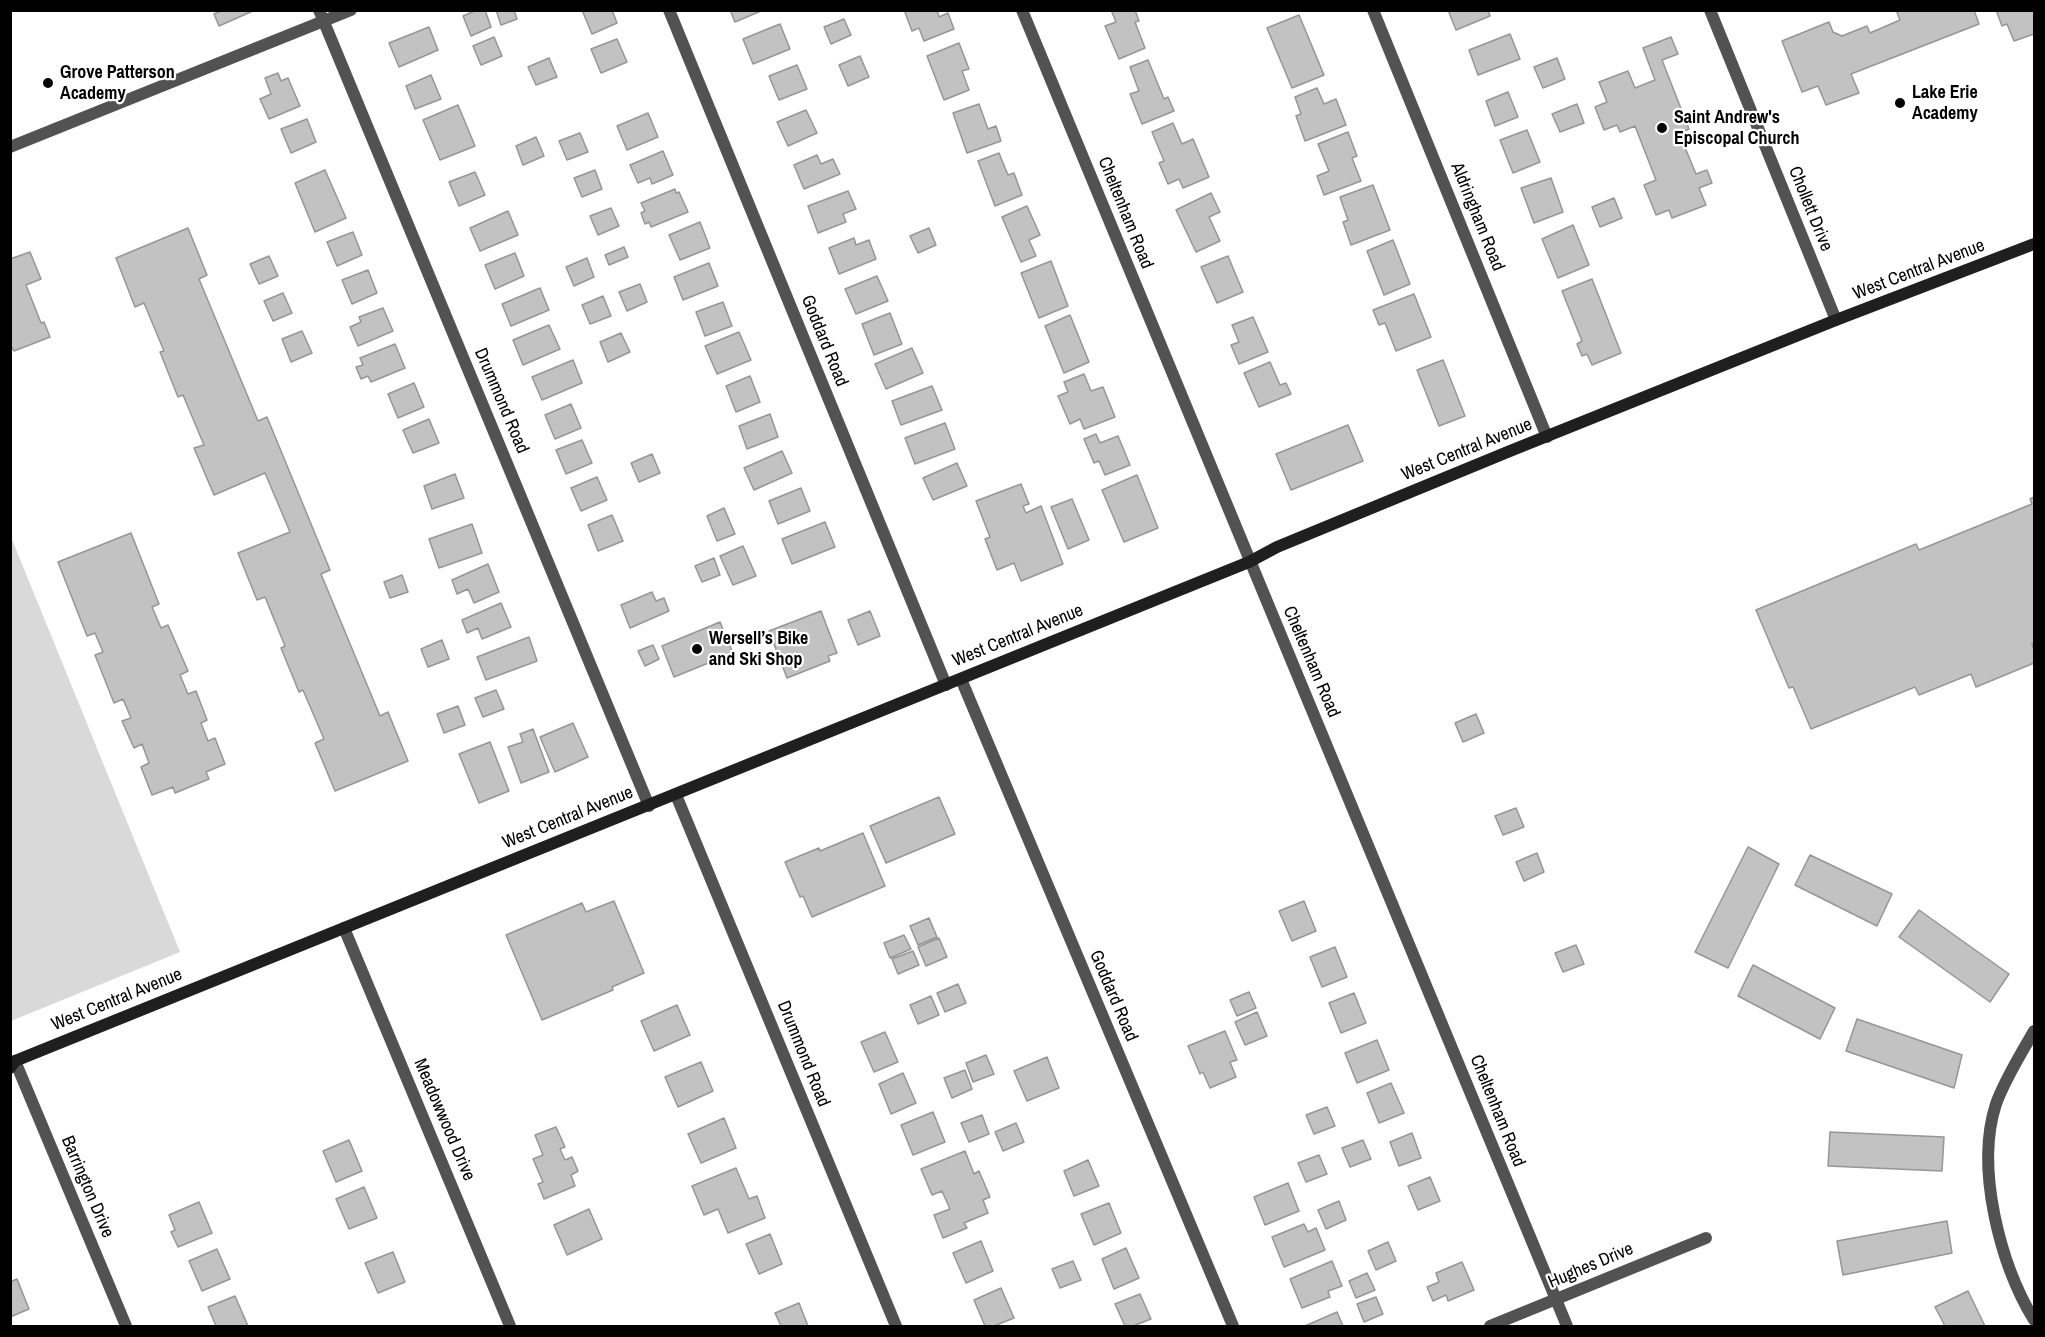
<!DOCTYPE html>
<meta charset="utf-8">
<style>
body{margin:0}
#map{position:relative;width:2045px;height:1337px;overflow:hidden;background:#fff;font-family:"Archivo Narrow",sans-serif}
canvas{display:block}
.frame{position:absolute;inset:0;border:12px solid #000;pointer-events:none}
</style>
<div id="map">
<canvas width="2045" height="1337"></canvas>
<div class="frame"></div>
</div>
<script>
const c = document.querySelector('canvas').getContext('2d');
c.lineJoin = 'round';
function paint(path, color) { c.fillStyle = color; c.fill(path, 'evenodd'); }
function stroke(path, color, width, dash) { c.strokeStyle = color; c.lineWidth = width; c.lineCap = dash ? 'butt' : 'round'; c.setLineDash(dash || []); c.stroke(path); }
function label(font, color, halo, rows, align = 'center') {
  c.font = font + ' "Archivo Narrow",sans-serif'; c.lineWidth = 4.5; c.setLineDash([]); c.textBaseline = 'middle'; c.strokeStyle = halo; c.fillStyle = color; for (const [text, x, y, turn = 0] of rows) {
    c.save(); c.translate(x, y); c.rotate((+turn || 0) * Math.PI / 180); c.textAlign = isNaN(turn) ? turn : align; if (halo) c.strokeText(text, 0, 0); c.fillText(text, 0, 0); c.restore();
  }
}
paint(new Path2D(`
 M11,537L180,952L11,1021H10Z`), '#d9d9d9');
const building = new Path2D(`
 M223,10H255L219,26L214,14Z
 M477,10H485L491,27L471,36L463,16Z
 M496,10H514L517,19L501,25Z
 M582,10H612L617,23L592,34Z
 M730,10H760L761,11L735,22Z
 M904,10H937L939,17L948,13L954,29L924,41L919,28L912,31Z
 M1111,10H1135L1139,21L1135,22L1145,48L1119,59L1105,26L1116,22Z
 M1448,10H1488L1490,16L1456,30Z
 M1896,10H1974L1979,24L1851,74L1859,93L1826,105L1818,86L1802,92L1782,41L1829,22L1833,32L1842,36L1867,26L1870,33L1900,20Z
 M1996,10H2034V34L2014,41L2007,24L2002,26Z
 M1299,15L1324,75L1292,88L1267,28Z
 M844,19L851,35L831,44L824,27Z
 M780,24L790,49L753,64L743,39Z
 M429,27L438,50L399,67L389,43Z
 M1510,34L1520,59L1478,75L1469,50Z
 M494,37L502,56L481,65L473,46Z
 M1671,37L1678,54L1662,60L1689,129L1679,133L1696,174L1707,170L1712,183L1699,188L1706,205L1672,218L1669,210L1656,215L1644,185L1656,180L1635,126L1620,132L1617,125L1604,130L1595,107L1607,102L1599,82L1628,71L1635,88L1655,80L1643,48Z
 M617,39L627,62L601,73L591,49Z
 M959,43L969,69L962,71L969,90L944,100L927,56Z
 M860,56L869,77L848,86L839,65Z
 M549,58L557,77L536,85L528,67Z
 M1557,58L1565,79L1543,88L1534,67Z
 M1148,60L1164,99L1168,97L1174,111L1142,124L1130,94L1139,91L1130,67Z
 M797,65L807,89L779,100L769,76Z
 M278,73L281,81L288,78L300,106L269,119L260,99L271,94L265,78Z
 M431,75L441,99L415,109L406,86Z
 M1317,88L1324,104L1336,99L1346,125L1305,141L1296,116L1301,114L1295,97Z
 M1508,92L1518,117L1495,126L1486,101Z
 M979,104L988,129L996,126L1001,141L967,153L953,113Z
 M1577,104L1584,123L1560,132L1552,114Z
 M458,105L475,146L440,160L423,120Z
 M806,110L817,133L788,146L777,122Z
 M648,113L658,137L627,150L617,126Z
 M307,119L316,142L291,153L281,129Z
 M1173,123L1182,144L1193,139L1209,177L1183,188L1179,179L1168,184L1159,163L1164,161L1152,132Z
 M1527,130L1540,162L1513,173L1500,140Z
 M1348,132L1357,156L1352,158L1361,181L1324,195L1317,176L1329,171L1318,144Z
 M580,133L588,152L567,160L559,141Z
 M536,137L544,156L523,165L516,146Z
 M663,151L673,175L652,184L650,178L638,183L630,165Z
 M999,153L1008,175L1014,173L1022,195L995,206L978,161Z
 M817,155L821,164L833,159L840,174L804,189L794,165Z
 M325,170L346,218L315,232L295,183Z
 M595,170L602,189L582,197L574,178Z
 M475,172L485,195L459,206L449,182Z
 M1551,178L1563,212L1534,223L1521,188Z
 M1373,185L1390,230L1351,245L1343,222L1348,220L1340,197Z
 M675,189L676,193L679,192L688,212L651,227L649,222L645,224L641,213L645,211L641,203Z
 M848,191L856,209L843,214L846,222L818,233L808,206Z
 M1211,193L1220,212L1209,217L1220,241L1196,252L1176,210Z
 M1614,198L1622,218L1600,227L1592,207Z
 M1027,206L1040,235L1029,240L1036,256L1021,262L1002,217Z
 M611,208L619,226L598,235L590,216Z
 M508,211L518,235L480,251L470,228Z
 M700,222L710,248L680,260L669,235Z
 M1573,225L1589,265L1558,278L1542,239Z
 M188,228L207,275L199,279L258,421L267,417L330,570L321,574L380,716L388,712L408,761L335,791L315,743L324,739L303,690L299,692L281,648L285,646L265,597L257,600L238,553L290,532L265,473L214,495L194,448L204,445L183,395L178,397L160,352L164,351L144,303L135,307L116,258Z
 M929,228L936,245L918,253L910,236Z
 M353,232L362,255L337,266L327,242Z
 M854,238L856,245L869,240L876,259L839,274L829,248Z
 M1393,240L1410,284L1384,295L1367,251Z
 M624,247L628,257L609,265L605,255Z
 M30,252L41,279L26,285L41,323L44,322L50,337L14,351L10,344V259Z
 M515,253L524,276L495,289L485,265Z
 M269,256L278,276L259,284L250,264Z
 M1228,256L1243,292L1217,303L1201,267Z
 M587,258L594,277L574,286L566,267Z
 M1051,261L1068,306L1039,318L1021,273Z
 M709,263L718,286L683,300L674,277Z
 M368,270L377,293L352,304L342,280Z
 M877,276L888,301L856,314L845,289Z
 M1592,279L1621,353L1592,365L1587,354L1582,356L1577,344L1582,341L1562,291Z
 M640,284L647,302L627,311L619,292Z
 M540,288L549,310L511,326L502,304Z
 M283,293L292,313L273,321L264,301Z
 M1414,294L1431,337L1396,351L1385,323L1379,325L1373,310Z
 M603,296L611,316L590,324L582,305Z
 M723,302L732,326L705,336L696,312Z
 M383,308L393,331L358,346L350,327L361,322L359,317Z
 M890,313L902,344L874,355L862,324Z
 M1070,315L1089,362L1064,373L1045,326Z
 M1253,317L1268,352L1239,364L1231,345L1239,342L1232,325Z
 M549,325L560,349L523,365L513,340Z
 M302,331L312,353L291,362L282,339Z
 M739,332L751,360L717,374L705,346Z
 M621,333L630,352L608,362L600,342Z
 M395,344L405,368L371,382L368,376L361,379L356,367L363,365L360,358Z
 M912,348L923,373L886,389L875,364Z
 M573,360L582,383L542,400L532,377Z
 M1443,360L1465,416L1439,426L1417,370Z
 M1270,362L1280,385L1286,383L1291,394L1259,407L1244,373Z
 M1084,374L1091,391L1103,387L1115,417L1084,429L1080,419L1070,424L1058,396L1068,392L1064,382Z
 M750,376L760,402L736,412L726,386Z
 M414,383L424,407L398,418L388,394Z
 M932,386L942,410L901,425L892,401Z
 M571,404L581,428L555,439L545,415Z
 M770,414L778,437L747,449L739,426Z
 M429,419L439,443L413,453L403,430Z
 M945,423L955,449L915,464L905,438Z
 M1348,425L1363,461L1291,490L1276,454Z
 M1096,434L1100,443L1118,436L1130,465L1105,475L1099,461L1094,463L1084,439Z
 M582,440L592,463L566,474L556,450Z
 M782,451L792,473L754,490L744,468Z
 M652,454L660,473L639,482L631,463Z
 M957,463L967,486L933,500L923,478Z
 M455,474L464,498L432,509L424,486Z
 M1137,475L1158,528L1124,542L1102,490Z
 M597,477L607,500L581,511L571,488Z
 M1021,484L1029,504L1023,506L1026,513L1041,506L1063,564L1021,581L1014,563L997,570L985,539L990,537L976,501Z
 M801,488L810,511L778,524L769,501Z
 M2034,497V643L2032,644L2034,650V663L1976,687L1971,674L1919,695L1915,687L1811,729L1793,687L1789,688L1756,610L1916,544L1919,550L2032,504L2030,499Z
 M1072,499L1089,540L1068,549L1051,507Z
 M724,508L735,534L717,541L707,516Z
 M612,515L623,541L598,551L588,525Z
 M825,522L835,547L792,564L782,539Z
 M472,524L482,553L439,568L429,539Z
 M131,533L159,604L152,607L161,628L168,625L188,671L180,675L188,694L196,691L207,720L201,723L208,741L215,738L225,764L206,772L209,779L175,793L173,787L152,795L141,767L149,763L142,744L134,748L122,721L131,718L123,699L114,703L95,655L103,652L95,633L87,636L58,562Z
 M743,546L756,576L733,585L720,556Z
 M714,558L720,575L702,582L695,566Z
 M488,564L499,592L474,603L468,589L457,594L452,580Z
 M402,575L408,592L390,598L384,582Z
 M652,592L656,601L664,598L669,611L630,628L621,605Z
 M501,603L511,627L482,639L478,628L467,633L462,620Z
 M821,611L837,653L828,656L830,661L787,678L769,631Z
 M870,611L880,636L858,645L848,620Z
 M720,622L733,653L674,677L662,646Z
 M529,637L537,661L486,680L477,657Z
 M442,640L449,659L428,667L421,649Z
 M653,645L659,659L645,666L638,651Z
 M496,690L504,709L483,717L475,698Z
 M458,706L465,725L444,733L437,714Z
 M1476,714L1484,733L1463,742L1455,723Z
 M573,723L588,757L555,772L540,737Z
 M533,729L549,772L521,783L508,747L523,742L520,734Z
 M490,742L509,791L479,803L459,754Z
 M939,797L955,834L886,863L870,826Z
 M1516,808L1524,827L1503,835L1495,816Z
 M863,833L885,886L812,917L803,896L800,897L785,862L819,848L820,851Z
 M1748,847L1779,864L1728,968L1695,952Z
 M1537,853L1544,872L1524,881L1516,862Z
 M1810,855L1892,894L1877,926L1795,885Z
 M614,901L644,973L612,987L613,990L542,1020L506,935L582,903L586,912Z
 M1304,901L1316,931L1292,941L1279,911Z
 M1919,910L2009,974L1990,1002L1899,937Z
 M929,918L937,937L918,945L910,926Z
 M904,935L911,949L890,958L884,943Z
 M939,938L947,957L926,966L918,947Z
 M1576,945L1584,964L1563,972L1555,953Z
 M1335,947L1347,977L1322,987L1310,957Z
 M913,951L919,965L898,974L892,959Z
 M1753,965L1835,1008L1820,1039L1738,996Z
 M958,984L966,1003L945,1012L937,993Z
 M1249,992L1256,1008L1237,1016L1230,1000Z
 M1354,993L1366,1023L1341,1033L1329,1003Z
 M931,996L939,1015L918,1024L910,1005Z
 M677,1005L690,1035L654,1051L641,1021Z
 M1257,1012L1267,1036L1245,1045L1235,1022Z
 M1857,1019L1962,1055L1954,1088L1846,1051Z
 M1225,1031L1237,1060L1230,1062L1236,1077L1210,1088L1203,1072L1200,1074L1188,1046Z
 M885,1032L898,1062L874,1072L861,1042Z
 M1377,1040L1389,1070L1357,1083L1345,1053Z
 M986,1055L994,1074L973,1082L966,1063Z
 M1047,1057L1059,1088L1027,1101L1014,1071Z
 M701,1062L713,1091L678,1107L665,1077Z
 M965,1070L972,1089L952,1098L944,1078Z
 M903,1073L916,1103L891,1114L879,1084Z
 M1391,1083L1404,1113L1379,1123L1367,1093Z
 M1327,1107L1335,1126L1314,1134L1306,1115Z
 M933,1112L945,1142L913,1155L901,1125Z
 M982,1115L989,1134L969,1142L961,1123Z
 M724,1118L736,1148L701,1163L688,1134Z
 M1016,1123L1024,1142L1003,1151L995,1132Z
 M556,1127L565,1147L560,1149L565,1160L572,1157L578,1171L571,1175L575,1186L544,1199L538,1184L543,1182L533,1159L543,1155L535,1135Z
 M1830,1132L1944,1137L1942,1171L1828,1166Z
 M1412,1133L1421,1158L1399,1166L1390,1142Z
 M349,1140L362,1171L336,1182L323,1151Z
 M1363,1140L1371,1159L1350,1167L1342,1148Z
 M965,1151L974,1174L979,1171L990,1197L983,1200L988,1213L964,1223L967,1228L943,1238L934,1215L950,1209L942,1191L932,1195L921,1169Z
 M1319,1155L1327,1174L1306,1182L1298,1163Z
 M1088,1160L1099,1186L1074,1196L1064,1171Z
 M736,1168L749,1199L757,1196L765,1218L728,1233L718,1209L704,1215L692,1186Z
 M1430,1177L1440,1201L1418,1210L1408,1186Z
 M1288,1183L1299,1211L1265,1225L1254,1197Z
 M364,1187L377,1218L349,1229L336,1199Z
 M1339,1201L1346,1220L1326,1229L1318,1210Z
 M199,1202L212,1233L178,1247L171,1232L175,1230L169,1215Z
 M1109,1203L1121,1233L1094,1245L1081,1214Z
 M589,1209L602,1239L567,1255L554,1225Z
 M1947,1221L1952,1253L1843,1275L1837,1241Z
 M1304,1224L1308,1232L1316,1228L1325,1250L1284,1267L1272,1237Z
 M770,1234L782,1264L759,1274L746,1244Z
 M981,1241L993,1271L966,1283L953,1253Z
 M1388,1242L1396,1261L1376,1270L1368,1251Z
 M1126,1248L1139,1278L1114,1289L1102,1259Z
 M217,1249L230,1279L202,1291L189,1261Z
 M393,1252L405,1282L378,1293L365,1263Z
 M1073,1261L1081,1280L1060,1288L1052,1269Z
 M1332,1261L1342,1286L1328,1291L1330,1297L1302,1308L1290,1279Z
 M1462,1262L1474,1290L1448,1301L1446,1295L1433,1301L1427,1287L1439,1282L1436,1273Z
 M1367,1273L1375,1290L1356,1298L1349,1281Z
 M17,1279L29,1309L10,1317V1282Z
 M1001,1288L1014,1318L994,1326H985L974,1300Z
 M1968,1291L1985,1326H1945L1935,1307Z
 M1140,1294L1151,1319L1133,1326H1125L1115,1304Z
 M235,1296L248,1326H216L208,1307Z
 M1376,1297L1383,1314L1364,1322L1357,1304Z
 M799,1303L808,1326H781L775,1313Z
 M1337,1312L1343,1326H1305Z`);
paint(building, '#c2c2c2');
stroke(building, '#969696', 1.5);
stroke(new Path2D(`
 M319,10L649,806
 M669,10L946,685
 M1022,10L1567,1326
 M1373,10L1547,437
 M1710,10L1836,320
 M10,147L351,10
 M961,679L1233,1326
 M676,795L896,1326
 M344,928L510,1326
 M2034,1031C2021,1054 2005,1079 1996,1104C1975,1168 2000,1264 2034,1320
 M15,1061L126,1326
 M1490,1326L1706,1238`), '#525252', 12);
stroke(new Path2D(`
 M10,1068L15,1061L1249,562L1277,547L1510,451L1836,320L2034,244`), '#1f1f1f', 12);
for (const [x, y, r, color] of [
 [48,83,6,"#000"],
 [1900,103,6,"#000"],
 [1662,128,6,"#000"],
 [697,649,6,"#000"]
]) { const dot = new Path2D(); dot.arc(x, y, r, 0, 2 * Math.PI); c.fillStyle = color; c.fill(dot); stroke(dot, '#fff', 2); }
label('bold 18px', '#000', '#fff', [
 ["Grove Patterson",60,73],
 ["Academy",60,94],
 ["Lake Erie",1912,93],
 ["Academy",1912,114],
 ["Saint Andrew's",1674,118],
 ["Episcopal Church",1674,139],
 ["Wersell’s Bike",709,639],
 ["and Ski Shop",709,660]
], 'left');
label('18px', '#000', '#fff', [
 ["Chollett Drive",1810,209,68],
 ["Cheltenham Road",1125,213,68],
 ["Aldringham Road",1477,217,68],
 ["West Central Avenue",1919,270,-21],
 ["Goddard Road",824,341,68],
 ["Drummond Road",501,401,67],
 ["West Central Avenue",1467,450,-22],
 ["West Central Avenue",1018,636,-22],
 ["Cheltenham Road",1311,662,67],
 ["West Central Avenue",568,818,-22],
 ["Goddard Road",1113,996,67],
 ["West Central Avenue",117,1000,-22],
 ["Drummond Road",803,1054,68],
 ["Cheltenham Road",1497,1111,68],
 ["Meadowwood Drive",444,1120,67],
 ["Barrington Drive",87,1187,67],
 ["Hughes Drive",1591,1266,-23]
]);
</script>
